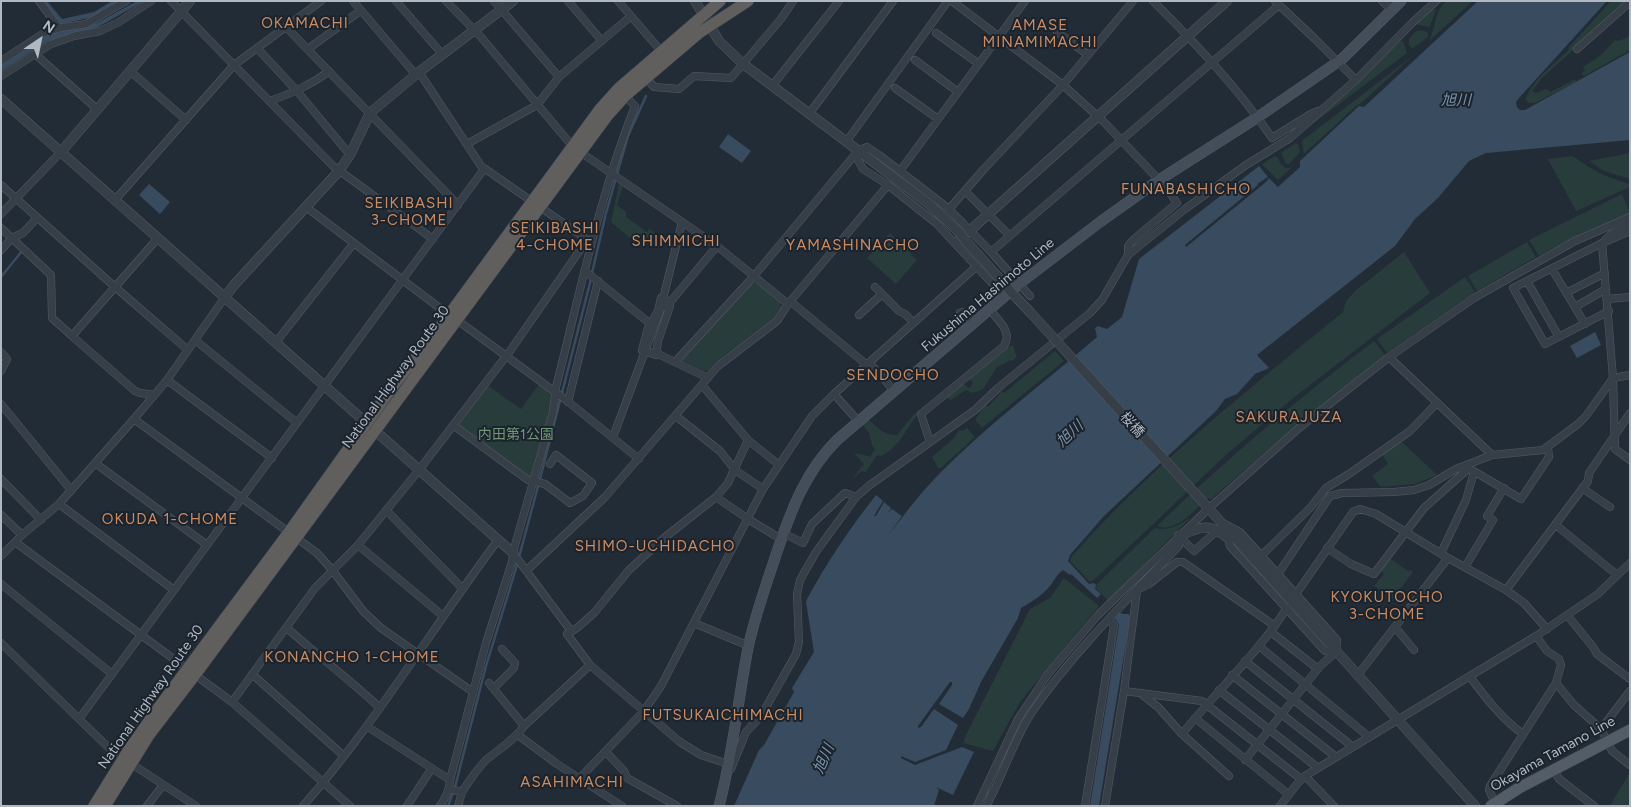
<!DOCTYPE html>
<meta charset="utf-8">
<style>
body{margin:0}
#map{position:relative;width:1631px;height:807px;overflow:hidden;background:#222c36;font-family:Figtree,sans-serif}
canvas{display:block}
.frame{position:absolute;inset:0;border:2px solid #b0b8c3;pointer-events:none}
.north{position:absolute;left:15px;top:15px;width:50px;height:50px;-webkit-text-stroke:4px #1b232c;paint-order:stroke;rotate:34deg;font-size:14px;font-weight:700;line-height:20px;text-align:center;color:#b0b8c3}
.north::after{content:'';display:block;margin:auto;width:18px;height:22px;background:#b0b8c3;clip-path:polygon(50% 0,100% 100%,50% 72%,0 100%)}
</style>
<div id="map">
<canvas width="1631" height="807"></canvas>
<div class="frame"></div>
<div class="north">N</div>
</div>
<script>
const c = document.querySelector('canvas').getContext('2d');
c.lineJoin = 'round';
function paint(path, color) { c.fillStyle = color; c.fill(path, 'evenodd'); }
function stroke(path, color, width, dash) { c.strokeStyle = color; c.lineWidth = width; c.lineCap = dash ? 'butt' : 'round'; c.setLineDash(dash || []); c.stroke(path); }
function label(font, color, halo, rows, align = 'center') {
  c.font = font + ' Figtree,"Noto Sans JP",sans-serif'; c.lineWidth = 4; c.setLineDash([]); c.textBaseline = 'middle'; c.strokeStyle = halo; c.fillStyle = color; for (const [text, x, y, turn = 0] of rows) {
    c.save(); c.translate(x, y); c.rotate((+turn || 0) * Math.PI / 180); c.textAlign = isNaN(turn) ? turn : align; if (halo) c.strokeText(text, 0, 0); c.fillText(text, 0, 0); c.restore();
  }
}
paint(new Path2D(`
 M1441,1H1443L1433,9L1436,10L1430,26L1429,27L1418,25L1417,23Z
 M1447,1H1473L1429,41C1436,28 1434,10 1447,1Z
 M1611,1H1627L1541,79L1532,91L1536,93L1546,89L1551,92L1575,79L1576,82L1535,103H1529L1526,100C1527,85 1557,61 1568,51L1569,47Z
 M1422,30L1428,33V37L1412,49L1409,45V39L1416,31Z
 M1630,36V50L1584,76L1581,74L1585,70L1583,67L1601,55L1615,40L1619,41Z
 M1399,41H1403L1407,53L1306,129Z
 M1414,55L1360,104L1357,105L1304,154L1302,142L1303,140Z
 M1296,143L1298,145L1300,152L1289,164H1286L1281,153Z
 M1630,153V179L1604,171L1589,161Z
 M1275,156L1278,158C1281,165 1284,170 1292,167L1278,180L1262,164Z
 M1573,156C1593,171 1605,177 1630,184V187L1576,211L1548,159Z
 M619,184L623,186L617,205L626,212V217L647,232L649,229L655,233L643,249L611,222Z
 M1622,194L1630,213L1573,238L1539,256L1529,240Z
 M890,233L912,254L911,255L917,260L896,284L867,258Z
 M1527,242L1536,257L1477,291L1468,276Z
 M1404,252L1430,293L1297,395L1227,454L1095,579L1090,582L1070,561L1072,556C1153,465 1249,389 1343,312L1346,301L1355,291Z
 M1465,277L1475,292L1387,353L1377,339Z
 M751,283H757L780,302L781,307L774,318L714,363L709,370L704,371L683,361L682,359Z
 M1374,341L1385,355L1291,430L1211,499L1207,498C1197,508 1176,534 1157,526C1225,460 1298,399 1374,341Z
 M1013,345L1015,353L1017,355L1013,361L1011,360L997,367L983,389L973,393L966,390L951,400L948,399L947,397L963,383L967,387L970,388L973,383L969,378L1008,347Z
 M1055,351L1064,361L982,428L975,420C979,415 981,409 986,405L988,407L1002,391L1004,393Z
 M539,384L551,393L553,400L532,477H529L460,427L459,422L487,385L521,409Z
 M931,401C924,408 918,414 912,422C903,435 896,450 881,456L877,455L866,472L862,471L851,480L864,464L854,453C860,455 865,454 870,457L875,449L872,445L869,433L862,424L868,419C878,428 883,435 897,435L913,415Z
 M967,428L975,437L941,468H938L932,457L954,438L959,430L962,431Z
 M1398,442H1402L1437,475L1415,484L1381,487L1372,476L1388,464L1382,454Z
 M1197,511L1108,601L1096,588L1097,584L1155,528C1170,532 1187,522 1197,511Z
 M1388,557L1408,571L1410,570L1413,572L1393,599L1374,586L1384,574L1379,569Z
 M1064,578L1099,606L1020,702L993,751L963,743L968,731L1030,609L1050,598Z
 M1630,772V806H1610L1611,804Z`), '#283c3b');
paint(new Path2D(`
 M42,1H47L62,19L94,12L112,1H122L93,17L61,24Z
 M137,1H144L98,27L48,41L1,71V64L38,39L56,32L97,23Z
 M1478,1H1607L1519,98L1516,102L1517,107L1520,110H1525L1630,52V140L1486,153L1469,161L1438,198L1415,219L1395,246L1257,355L1269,368L1255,374L1237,394L1225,399L1216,411L1104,516L1070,555L1068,561L1089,584L1094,583L1096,585L1095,589L1101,594L1097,598L1071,574L1070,575L1063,570C1057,574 1054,581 1050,586C1042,596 1031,602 1021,608L1018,618L981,682L969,709L963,718L939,704L952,685V682H950L918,726V728L921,727L934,709L958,725L946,750L915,762L901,756V758L915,765L962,747L974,752L953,795L936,787L939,790L934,806H734L759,750L764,745L794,692L792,688L814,652L806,602L807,599C827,562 850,528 876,495L883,501L874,516H876L884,502L891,508L889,512L892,509L902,516L887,537C904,515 921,492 941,472C990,423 1045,382 1097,337L1095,328L1098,326L1107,329L1122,317L1139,259L1259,166L1268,177L1257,184L1258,185L1185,245L1186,247L1266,182L1269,178L1278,187L1300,167V161L1359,106L1364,107Z
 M728,134L751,151L742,163L719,147Z
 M149,184L170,202L160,214L139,195Z
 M1595,332L1601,345L1577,358L1570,346Z
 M1119,612L1123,614H1128L1132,618L1130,619L1099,806H1090L1119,625L1114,617Z`), '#394b5f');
stroke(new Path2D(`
 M592,273L606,213L628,136L646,96
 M1,277L22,251
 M519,557L540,479L591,279
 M448,806L455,787L486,666L518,562`), '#394b5f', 2.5);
const minor = new Path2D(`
 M39,1L59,28
 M171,1L333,166L433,239
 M353,1L416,75
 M396,1L442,54
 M446,1L481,37L573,147L717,246L788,304
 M494,1L559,77
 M568,1L602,41
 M618,1L661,51
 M952,1L1063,85L1103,121L1159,180
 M1153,1C1196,44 1238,88 1272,138L1311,114L1318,111
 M1275,1L1315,39L1356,80
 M1382,1L1391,10
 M286,27L458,205
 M1057,32L1088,55
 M936,33L979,64
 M257,48L297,91L350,155
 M308,49L360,11
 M1577,49L1630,2
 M35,54L97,109
 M915,60L958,92
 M1,61L44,33L59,28L86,24L126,1
 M130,71L186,120
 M419,72L481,166L589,241
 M1,76L51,44L74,36L100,31L119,22L151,1
 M646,78L654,87L679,89L694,76L731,78L781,19L793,1
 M772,86L839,1
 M895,88L938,119
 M270,101C292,93 311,85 329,71
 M809,114L893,1
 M846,142L948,1
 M467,144L537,105L559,77L631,16
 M858,151V160L863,169L888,185L936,223L1005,297
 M900,171L1025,1
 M1,185L115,287L188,350
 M965,191L1010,236
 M115,200L234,65L321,1
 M306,207L449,315
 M949,209L984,169L1063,85L1133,1
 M1,214L61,152
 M1,228L51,275L52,318L72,336
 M1606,239L1614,232L1630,224
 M1602,243L1613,378L1615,449L1630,460
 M1,250L12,238L23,233L37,218
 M991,252L1279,5
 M1128,255V246L1133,240L1177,203L1160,179
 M1552,269L1585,324
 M585,271L653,326
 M1527,281L1559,337
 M875,287L899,311L905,314L914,323
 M1566,293L1605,273
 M661,298L666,301L670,306L658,341L656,355L642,350L648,328L658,311Z
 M1607,299L1630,297
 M790,301L867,365
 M666,307L717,246
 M1575,307L1606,289
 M1609,311L1545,344L1513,288L1602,243L1630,231
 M960,313L964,312L974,323
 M859,315L882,294
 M457,320L566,400L639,459
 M195,340L297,423
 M276,342L354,243
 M1,352L7,359L1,371
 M654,352L708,378
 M1389,357L1492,455
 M676,361L754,276L858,151L867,147L879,155L949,209L991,252L1030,296
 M870,363L895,392
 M167,380L272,458
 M702,385L748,440L778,464
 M834,394L859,422
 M154,395L140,393L135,391L72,336L158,238
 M568,402L598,281
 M1,404L71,490
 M676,416L720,451L735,470L763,489
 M134,419L317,553L333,571L363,611L381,628L473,692
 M453,425L528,480L545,484L570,503L583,496L592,483L556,455L550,464
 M613,437L660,311L682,222
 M930,442L921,414L1004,346C1013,332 998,320 990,310
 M95,463L207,545
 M1465,466L1521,499L1549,457L1548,448
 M1,479L41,520
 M1582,488L1610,507
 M716,497L748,519L781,539
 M59,504L174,590
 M386,510L462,588
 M1,515L22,535
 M1223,523L1240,532L1337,640L1336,652L1320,666L1245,760
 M1556,525L1617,575
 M783,533L803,543L812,524L845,493L856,497
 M1179,536L1194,551L1218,530
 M1228,538L1230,546L1325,651L1336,652
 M15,542L232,702L350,806
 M358,545L443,616
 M1327,548L1351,564L1374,574L1424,508L1469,468
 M513,553L571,631
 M1441,553L1466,500L1474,472
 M1262,555L1311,507L1326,488L1349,474L1410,431L1437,403
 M1,556L22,535L59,504L134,419L167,380L225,297
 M1465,567L1493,520L1487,516L1504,488
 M527,570L605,497L718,366L777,321L788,304L888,185
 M1278,574L1330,496L1342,493L1394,492L1414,490L1429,485L1456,469L1492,455L1543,450L1578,424L1586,416L1613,378L1630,375
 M1,584L112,674
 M1506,590L1588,481L1589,473L1630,413
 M1296,594L1353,512L1360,509L1376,514L1448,558L1506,590L1524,603L1547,629
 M1567,615L1593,647L1597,654L1630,679
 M694,623L749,646
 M1395,627L1414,650
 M287,628C317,655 350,680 380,708
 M1271,632L1318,669
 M1,643L112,751L196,806
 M1259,646L1369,737
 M1245,661L1353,747
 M252,674L344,756
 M1232,675L1336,757
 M1357,676L1448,558
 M1470,677C1486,698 1501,718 1523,734
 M489,683L524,726
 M1556,683L1574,705L1601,729
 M494,688L514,668L515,663L502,649
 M1219,690L1318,768
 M1124,691L1202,701L1301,779
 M1630,691L1601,729L1612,751L1630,765
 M1140,693L1158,707L1182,734L1229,776
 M232,702L315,588L358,545L419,470L510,351L587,240
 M1195,718L1288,794
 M79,719L484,169
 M368,727L450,780
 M1182,734C1216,692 1257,654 1287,608
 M518,735L557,764L622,806
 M606,752L624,771L627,778L677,806
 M728,764L701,755L680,742L590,665L567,634L577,628L594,613L629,570L664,538L716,497L728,483L748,440
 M731,769L746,732L761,716L796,654L799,642L797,594L800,580L816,552L856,497L870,485L975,410L998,388L1090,313L1102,300L1128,255L1185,209L1246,165L1290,138L1357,79L1412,23L1436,1
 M1554,770L1559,779L1594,806
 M1305,776L1334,806
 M579,779L644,711L661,686L763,489L812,416L834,394L977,266
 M449,789L462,792C469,781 476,770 486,760C499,749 515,740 524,726L590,665
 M991,797C1005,769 1015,738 1032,712C1074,651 1128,599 1179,546V536
 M1495,803L1489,790L1490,786L1556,683L1561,665L1559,659L1547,651L1536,636
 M147,806L163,785
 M303,806C376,723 432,628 498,540
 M407,806L432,768
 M440,806C446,797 449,791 450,780L486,643L512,562L515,545L553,412L556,387C580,293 599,197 635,106L625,96
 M458,806L462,792
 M977,806L1018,719L1048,674L1098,615L1208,509L1299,428L1389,357L1474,298L1575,241L1630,217
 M987,806L992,793
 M1085,806L1114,626L1109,619
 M1105,806L1124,691L1137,590L1149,584L1177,562H1183L1275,626
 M1280,806L1297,784L1305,776L1536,636L1598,594L1630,563`);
const tertiary = new Path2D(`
 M695,1L719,41L742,63L929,204L959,232
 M1,99L513,553
 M61,152L190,1
 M965,240L1000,279
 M956,243L1227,1
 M1012,293L1030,312
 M225,297L234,285L339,171L350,155L370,113L419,72L513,1
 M1202,501L1475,806
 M1179,536C1201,527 1208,522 1228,538L1235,537`);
const secondary = new Path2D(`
 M719,806C733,754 738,700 748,648C755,615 767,582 778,549C792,508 806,471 837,440L1019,284L1100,222L1159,180L1258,117L1342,59L1401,1`);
const primary = new Path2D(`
 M1491,806L1519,788L1630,730`);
const trunk = new Path2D(`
 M94,806L128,751L159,707L289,532L396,382L429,342L600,109L619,88L720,1
 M105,806L149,735L195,675L608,115L625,96L699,33L748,1`);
stroke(minor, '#535b65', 8);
stroke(tertiary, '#535b65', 10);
stroke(secondary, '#535b65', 11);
stroke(primary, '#3f4750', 12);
stroke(trunk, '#404852', 12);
stroke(minor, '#363e47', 7);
stroke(tertiary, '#363e47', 9);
stroke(secondary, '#444d5a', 10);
stroke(primary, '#535d67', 11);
stroke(trunk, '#605f5d', 11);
const tertiaryBridge = new Path2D(`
 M959,232L965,240
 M1000,279L1012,293
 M1030,312L1202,501`);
stroke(tertiaryBridge, '#535b65', 10, []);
stroke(tertiaryBridge, '#363e47', 9);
label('14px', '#b0b8c3', '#1b232c', [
 ["Fukushima Hashimoto Line",988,295,-40],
 ["National Highway Route 30",396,377,-54],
 ["桜橋",1132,425,48],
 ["National Highway Route 30",151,697,-55],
 ["Okayama Tamano Line",1553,754,-29]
]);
label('14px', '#709778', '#1b232c', [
 ["内田第1公園",516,435]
]);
c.letterSpacing = '1px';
label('15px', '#cb8c64', '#1b232c', [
 ["OKAMACHI",305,24],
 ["AMASE",1040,26],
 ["MINAMIMACHI",1040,43],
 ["FUNABASHICHO",1186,190],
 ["SEIKIBASHI",409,204],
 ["3-CHOME",409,221],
 ["SEIKIBASHI",555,229],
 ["4-CHOME",555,246],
 ["SHIMMICHI",676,242],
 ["YAMASHINACHO",853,246],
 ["SENDOCHO",893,376],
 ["SAKURAJUZA",1289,418],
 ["OKUDA 1-CHOME",170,520],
 ["SHIMO-UCHIDACHO",655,547],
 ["KYOKUTOCHO",1387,598],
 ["3-CHOME",1387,615],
 ["KONANCHO 1-CHOME",352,658],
 ["FUTSUKAICHIMACHI",723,716],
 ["ASAHIMACHI",572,783]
]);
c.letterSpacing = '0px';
label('italic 15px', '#7a91aa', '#1b232c', [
 ["旭川",1456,101],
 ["旭川",1070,434,-43],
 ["旭川",824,759,-66]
]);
</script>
